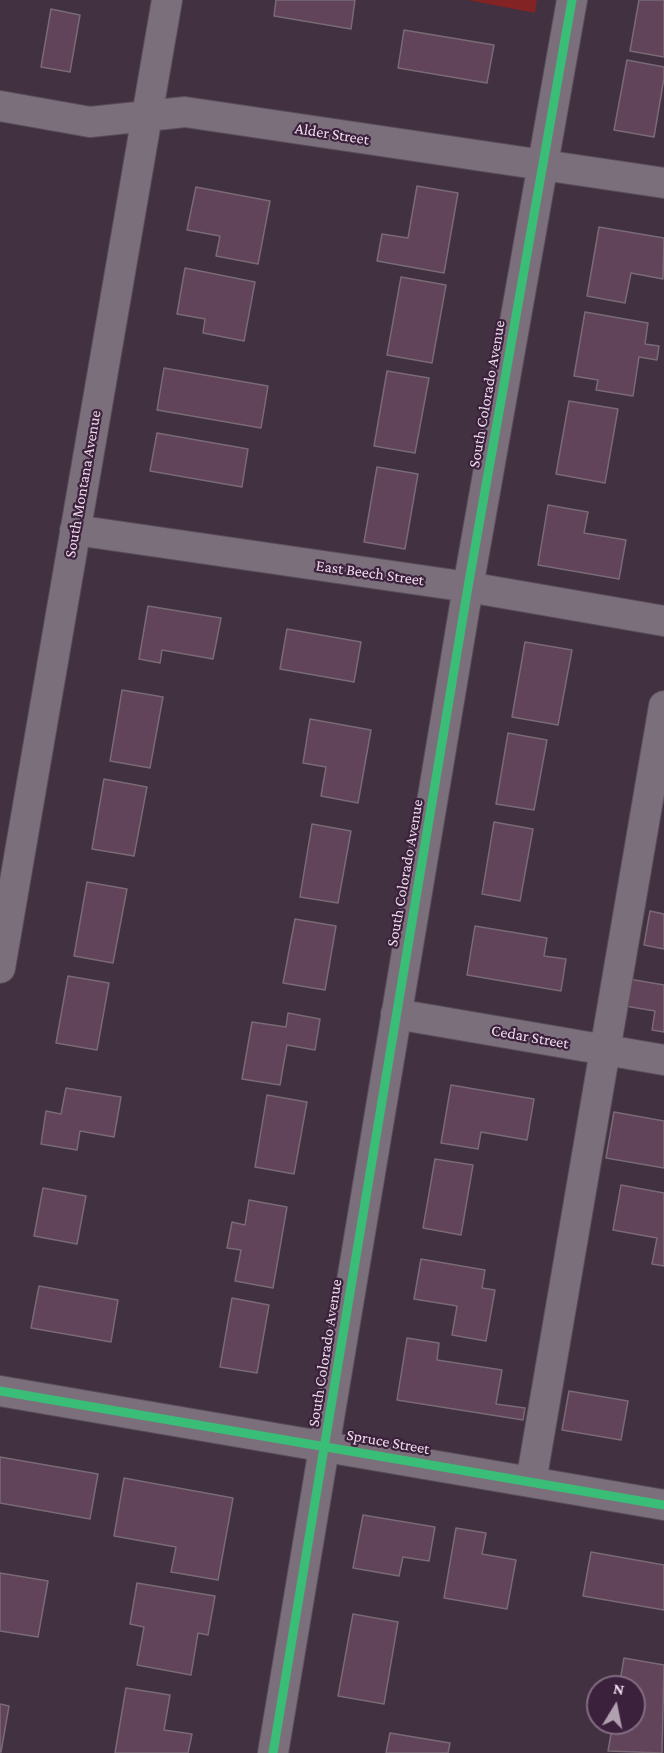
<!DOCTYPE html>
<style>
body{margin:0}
#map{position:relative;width:664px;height:1753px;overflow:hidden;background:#413141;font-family:"Crimson Pro",serif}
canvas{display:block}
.north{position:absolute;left:586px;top:1675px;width:60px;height:60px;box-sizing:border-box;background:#3c213c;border:2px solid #836b82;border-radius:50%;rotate:10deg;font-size:16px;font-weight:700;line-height:24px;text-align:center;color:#eddbec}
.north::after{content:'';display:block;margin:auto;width:21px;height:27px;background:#b1a0b0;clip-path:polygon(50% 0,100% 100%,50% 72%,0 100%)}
</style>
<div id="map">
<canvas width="664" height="1753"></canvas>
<div class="north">N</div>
</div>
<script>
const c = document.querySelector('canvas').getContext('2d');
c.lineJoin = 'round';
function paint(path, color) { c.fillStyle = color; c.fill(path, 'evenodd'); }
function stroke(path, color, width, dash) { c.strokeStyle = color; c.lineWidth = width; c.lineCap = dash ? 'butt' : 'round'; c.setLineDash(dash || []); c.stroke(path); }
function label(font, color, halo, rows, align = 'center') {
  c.font = font + ' "Crimson Pro",serif'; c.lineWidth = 4.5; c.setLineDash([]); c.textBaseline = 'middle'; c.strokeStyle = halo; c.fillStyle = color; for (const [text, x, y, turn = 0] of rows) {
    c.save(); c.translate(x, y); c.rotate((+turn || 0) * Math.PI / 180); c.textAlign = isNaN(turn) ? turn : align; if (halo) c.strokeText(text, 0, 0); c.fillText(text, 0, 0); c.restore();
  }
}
paint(new Path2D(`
 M468,0H537L535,13Z`), '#842324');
const building = new Path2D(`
 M276,0H355L351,29L274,16Z
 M639,0H664V57L630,51Z
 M51,9L80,15L70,72L41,67Z
 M404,30L494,45L487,83L398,68Z
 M627,60L664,67V78L654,137L614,130Z
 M417,186L458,193L444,273L377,261L382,234L408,238Z
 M196,187L270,201L258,264L216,256L220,236L187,230Z
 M599,227L664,238L663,279L631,273L625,303L587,296Z
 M185,268L255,282L244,341L203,333L205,319L177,314Z
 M401,277L446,285L432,363L387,355Z
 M585,312L648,323L645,344L659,346L657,360L639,357L633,396L596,390L598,380L574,376Z
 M164,368L268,386L261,428L157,410Z
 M387,371L429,378L415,453L374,446Z
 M569,401L618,409L605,483L556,474Z
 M157,433L248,449L242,487L150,471Z
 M377,467L418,474L405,549L364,542Z
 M548,505L588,512L584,533L626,540L619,579L538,565Z
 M148,606L221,618L213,659L162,650L160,663L139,659Z
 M287,629L361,642L354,682L280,669Z
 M525,642L572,650L558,725L512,717Z
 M122,690L163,697L150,768L110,761Z
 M310,719L371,730L358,803L321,796L326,767L303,763Z
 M508,733L547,740L534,810L496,804Z
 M104,779L147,787L134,856L92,849Z
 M494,822L533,829L520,901L482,894Z
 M312,824L351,831L338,903L300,897Z
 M87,882L127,889L113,963L74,956Z
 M650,911L664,914V949L644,945Z
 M295,919L336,926L325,990L283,983Z
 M475,926L547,938L544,956L566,959L561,991L467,975Z
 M68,976L109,983L97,1050L56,1043Z
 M629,979L664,985V1032L652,1030L655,1011L625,1006Z
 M288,1013L320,1019L315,1050L287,1045L280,1085L242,1079L252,1022L286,1027Z
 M451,1085L534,1099L527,1140L481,1132L478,1149L441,1143Z
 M66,1088L121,1097L114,1137L80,1131L77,1150L41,1144L46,1111L61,1114Z
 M267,1095L307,1102L294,1174L255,1167Z
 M614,1112L664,1121V1168L606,1158Z
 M435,1159L473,1165L461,1235L423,1228Z
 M621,1185L664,1193V1266L652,1264L657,1238L613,1230Z
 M43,1188L86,1196L77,1244L34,1236Z
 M249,1200L287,1207L273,1288L235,1281L241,1250L227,1248L232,1222L245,1225Z
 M421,1259L485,1270L482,1288L495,1290L486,1341L452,1335L457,1306L414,1299Z
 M39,1286L118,1300L111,1342L31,1328Z
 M232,1298L269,1305L257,1373L220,1367Z
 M407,1338L439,1343L437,1360L502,1370L496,1404L525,1408L523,1420L397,1400Z
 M569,1391L628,1401L621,1440L562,1430Z
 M0,1457L98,1474L90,1519L0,1503Z
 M124,1478L233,1498L218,1580L171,1572L176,1547L114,1536Z
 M363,1515L435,1527L429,1561L403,1557L399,1576L353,1568Z
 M456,1528L486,1533L482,1554L516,1560L507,1609L444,1598Z
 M591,1552L664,1565V1610L583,1596Z
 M0,1573L48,1581L38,1637L0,1631Z
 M137,1583L215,1596L208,1635L198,1633L191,1675L137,1665L144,1627L130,1624Z
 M353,1614L398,1622L384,1704L338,1696Z
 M624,1658L664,1665L662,1753L608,1751L613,1723H634V1687H619Z
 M126,1688L170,1695L164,1730L192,1734L188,1753H115Z
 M0,1704L9,1706L1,1752H0Z
 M390,1733L450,1743L448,1753H386Z`);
paint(building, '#61445a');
stroke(building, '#796a75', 1.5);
const minor = new Path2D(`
 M0,106L90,122L185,112L664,183
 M75,530L468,587L664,621
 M0,968L167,0
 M396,1014L664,1060
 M0,1391L664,1505
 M531,1482L664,706
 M273,1753L468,587L572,0`);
stroke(minor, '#5a4d5a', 32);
stroke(minor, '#7c6f7c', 30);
stroke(new Path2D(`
 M0,1391L664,1505
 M273,1753L468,587L572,0`), '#3abd76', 9);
label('16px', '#eddbec', '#3c213c', [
 ["Alder Street",332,134,9],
 ["South Colorado Avenue",487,394,-80],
 ["South Montana Avenue",83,484,-80],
 ["East Beech Street",370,573,8],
 ["South Colorado Avenue",405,873,-80],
 ["Cedar Street",530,1037,10],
 ["South Colorado Avenue",325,1353,-81],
 ["Spruce Street",388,1442,10]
]);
</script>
